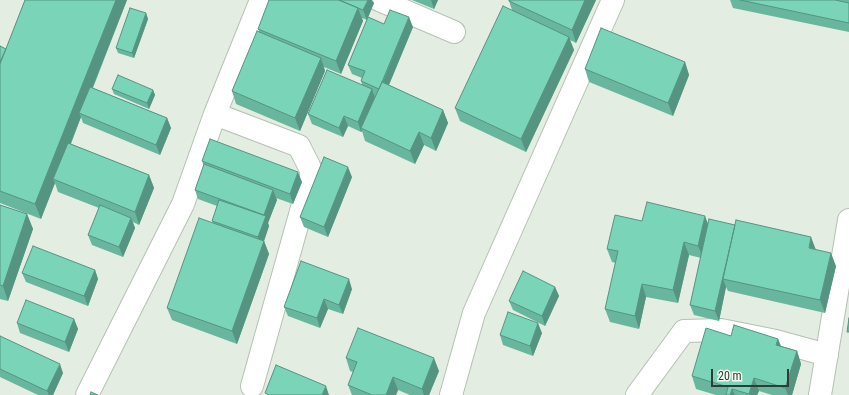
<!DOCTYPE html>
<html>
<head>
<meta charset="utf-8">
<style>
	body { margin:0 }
	#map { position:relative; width:849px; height:395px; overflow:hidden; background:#e4ede2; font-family:"Roboto Condensed",sans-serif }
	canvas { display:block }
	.scale { position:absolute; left:711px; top:369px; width:78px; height:18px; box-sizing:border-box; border:2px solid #363a36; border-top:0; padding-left:5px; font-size:12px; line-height:14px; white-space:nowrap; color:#363a36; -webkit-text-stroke:3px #f1fbef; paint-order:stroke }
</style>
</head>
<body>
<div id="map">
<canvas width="849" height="395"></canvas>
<div class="scale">20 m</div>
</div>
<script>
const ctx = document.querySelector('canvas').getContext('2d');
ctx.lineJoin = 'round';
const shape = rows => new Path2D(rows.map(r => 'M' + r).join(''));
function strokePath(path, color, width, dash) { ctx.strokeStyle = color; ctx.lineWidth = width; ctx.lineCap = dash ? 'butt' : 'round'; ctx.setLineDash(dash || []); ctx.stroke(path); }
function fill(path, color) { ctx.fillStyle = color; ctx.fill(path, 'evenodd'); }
const street = shape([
	[379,0,454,32],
	[215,114,299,146,312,172,252,386],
	[87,395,183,204,215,114,261,0],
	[451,395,474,313,613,0],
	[637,395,684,331,721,330,776,341,827,355],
	[820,395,849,220]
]);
const wall = shape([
	[25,0,127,0,93,88,167,118,171,128,160,155,83,123,81,117,71,144,149,175,154,188,139,225,133,222,135,228,123,257,92,245,88,235,99,208,58,192,55,183,41,219,0,203,0,46,6,49],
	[412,0,438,0,434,9],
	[596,0,576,43,570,40,574,50,526,152,460,121,455,108,512,10,509,1],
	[730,0,849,0,849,32,733,8],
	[374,3,368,17,384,24,413,27,389,85,443,110,448,123,436,151,424,145,415,164,365,141,362,131,361,132,348,126,343,137,312,124,308,114,362,84,361,81,362,78,352,74,348,65,367,20,362,18,363,21,341,74,324,67,325,71,300,131,236,104,232,91,259,31,258,29],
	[146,13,148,19,134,58,118,53,116,48],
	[685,62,689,75,673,116,589,82,585,69],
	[112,89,153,90,155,95,149,109,114,94],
	[202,161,302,182,293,204,276,198,277,200,268,223,269,226,264,241,269,254,237,344,172,320,167,308,213,222,212,221,217,206,198,199,195,190,204,166],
	[352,177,328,237,304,227,300,217],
	[0,205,27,214,33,229,8,301,0,299],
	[642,221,735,225,735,226,816,250,836,266,825,313,728,291,726,287,719,321,694,315,690,305,701,258,689,255,678,303,646,297,639,329,610,322,605,309,616,263,612,262,607,249],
	[95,270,98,279,88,306,26,282,22,273],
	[555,287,559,296,545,326,513,310,509,301],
	[352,289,343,314,328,309,320,328,288,316,284,307],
	[74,319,78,329,69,352,20,333,17,323],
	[542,333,533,356,503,345,500,335],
	[0,336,63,373,53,395,38,395,0,377],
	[731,336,778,339,781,346,797,351,801,364,792,395,772,395,759,391,757,395,716,395,696,389,692,376],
	[346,358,439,371,429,395,410,395,398,390,396,395,352,395,348,385,353,372,350,371]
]);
const shadedWall = shape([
	[116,0,127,0,82,114,79,113,81,117,56,180,53,179,55,183,41,219,35,204],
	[368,0,372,0,374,3,367,20,363,10],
	[431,0,438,0,434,9],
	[585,0,596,0,576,43,572,30],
	[358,8,363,21,341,74,336,61],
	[146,13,148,19,134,58,132,53],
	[409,17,413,27,383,99,380,89],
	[569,37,574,50,526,152,521,139],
	[321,58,325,71,300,131,295,118],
	[685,62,689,75,673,116,668,103],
	[372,89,375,98,361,128,362,131,361,132,358,122],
	[153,90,155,95,149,109,147,103],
	[443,110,448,123,436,151,431,138],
	[344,116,348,126,343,137,339,128],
	[167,118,171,128,160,155,156,145],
	[419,132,424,145,415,164,410,151],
	[348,167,352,177,328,237,324,227],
	[298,172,302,182,293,204,290,194],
	[149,175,154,188,139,225,135,212],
	[273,190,277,200,268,223,269,226,262,247,258,237,265,218,264,215],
	[27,214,33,229,8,301,3,286],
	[705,216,710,229,703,258,698,246],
	[131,218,135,228,123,257,119,247],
	[735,225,738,235,723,279,726,287,719,321,715,311],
	[811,237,816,250,809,248],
	[264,241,269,254,237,344,232,331],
	[684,242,689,255,678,303,673,290],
	[831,253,836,266,825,313,820,300],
	[95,270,98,279,88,306,84,296],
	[349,279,352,289,343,314,339,305],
	[642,284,646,297,639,329,635,316],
	[555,287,559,296,545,326,542,316],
	[324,299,328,309,320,328,317,318],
	[74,319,78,329,69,352,65,342],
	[538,323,542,333,533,356,530,346],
	[778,339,783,352,776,345],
	[797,351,801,364,792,395,788,395,785,388],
	[434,358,439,371,429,395,424,395,422,389],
	[60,364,63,373,53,395,49,395,47,391],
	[393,377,398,390,396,395,386,395],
	[754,378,759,391,757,395,749,395,749,394],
	[326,386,329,395,322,395],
	[732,389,735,395,730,395]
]);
const building = shape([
	[25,0,116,0,35,204,0,191,0,64,25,0],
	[269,0,339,0,358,8,336,61,258,29,269,0],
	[339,0,368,0,363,10,339,0],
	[509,0,585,0,572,30,509,1,509,0],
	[740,0,835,0,849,3,849,23,740,0],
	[503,6,569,37,521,139,455,108,503,6],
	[130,8,146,13,132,53,116,48,130,8],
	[390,10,409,17,382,82,379,89,361,81,365,71,348,65,368,17,384,24,390,10],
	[601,28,685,62,668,103,585,69,601,28],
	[257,31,321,58,295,118,232,91,257,31],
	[0,46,6,49,0,62,0,46],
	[327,70,372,89,358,122,344,116,339,128,308,114,327,70],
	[118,75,153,90,147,103,112,89,118,75],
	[382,82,443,110,431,138,419,132,410,151,361,128,382,82],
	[90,87,167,118,156,145,79,113,90,87],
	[210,139,298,172,290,194,202,161,210,139],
	[68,143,149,175,135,212,53,179,68,143],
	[324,157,348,167,324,227,300,217,324,157],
	[204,164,273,190,264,215,195,190,204,164],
	[219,200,266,216,258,237,212,221,219,200],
	[647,202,705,216,698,246,684,242,673,290,642,284,635,316,605,309,618,251,607,249,615,215,642,221,647,202],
	[0,205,27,214,3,286,0,285,0,205],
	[100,205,131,218,119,247,88,235,100,205],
	[199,218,264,241,232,331,167,308,199,218],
	[709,219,735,225,715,311,690,305,709,219],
	[736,220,811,237,809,248,831,253,820,300,723,279,736,220],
	[33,246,95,270,84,296,22,273,33,246],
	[301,261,349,279,339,305,324,299,317,318,284,307,301,261],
	[523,271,555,287,542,316,509,301,523,271],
	[26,300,74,319,65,342,17,323,26,300],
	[508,312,538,323,530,346,500,335,508,312],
	[849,318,849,332,847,332,849,318],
	[734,325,778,339,776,345,797,351,785,388,754,378,749,394,732,389,730,395,726,395,728,387,692,376,706,328,731,336,734,325],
	[358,328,434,358,422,389,393,377,386,395,372,395,348,385,357,362,346,358,358,328],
	[0,336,60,364,47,391,0,369,0,336],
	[276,365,326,386,322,395,269,395,265,393,276,365],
	[91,392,98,395,90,395,91,392]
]);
strokePath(street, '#b6c0b5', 24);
strokePath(street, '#fff', 22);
fill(wall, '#69b69e');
fill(shadedWall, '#559481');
fill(building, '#7ad4b8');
strokePath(building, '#559481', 1);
</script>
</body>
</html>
